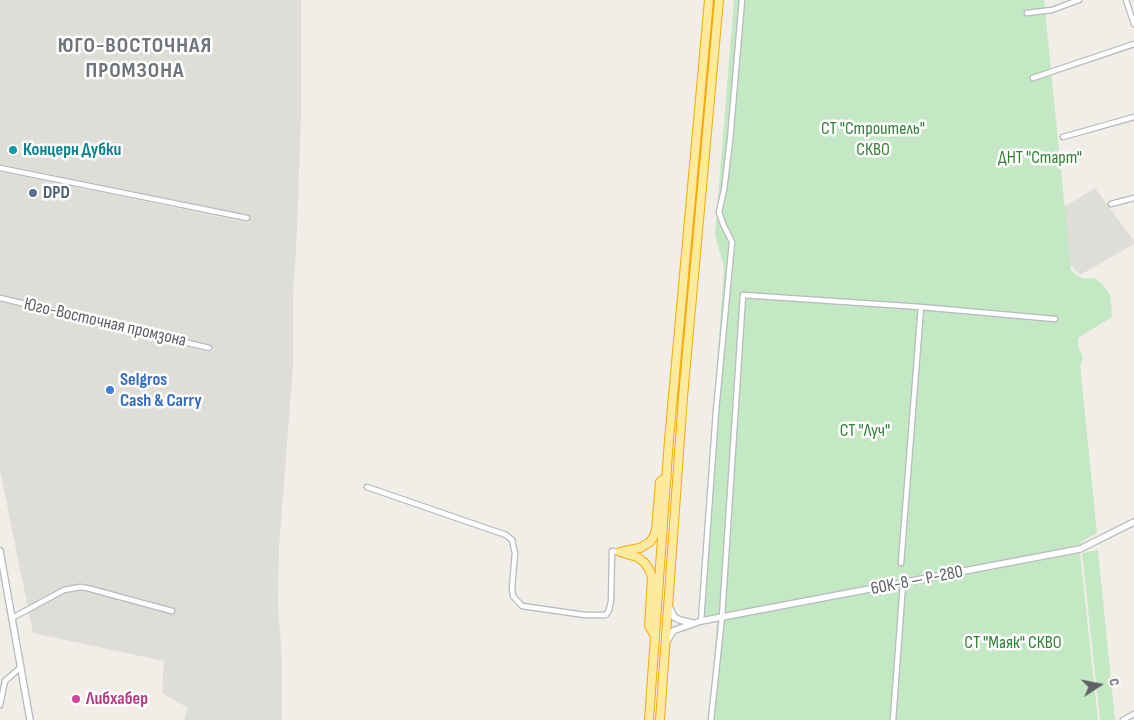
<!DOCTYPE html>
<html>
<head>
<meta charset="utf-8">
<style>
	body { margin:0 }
	#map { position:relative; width:1134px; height:720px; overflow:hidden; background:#f0eee6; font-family:"Sofia Sans Condensed",sans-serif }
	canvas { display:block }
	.north { position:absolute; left:1074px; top:660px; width:50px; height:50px; -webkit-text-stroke:4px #fff; paint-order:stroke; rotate:79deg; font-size:14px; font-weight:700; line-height:20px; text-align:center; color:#5e6267 }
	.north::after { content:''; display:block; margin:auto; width:18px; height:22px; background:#5e6267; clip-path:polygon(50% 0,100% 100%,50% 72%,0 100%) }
</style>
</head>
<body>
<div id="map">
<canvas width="1134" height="720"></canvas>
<div class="north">С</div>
</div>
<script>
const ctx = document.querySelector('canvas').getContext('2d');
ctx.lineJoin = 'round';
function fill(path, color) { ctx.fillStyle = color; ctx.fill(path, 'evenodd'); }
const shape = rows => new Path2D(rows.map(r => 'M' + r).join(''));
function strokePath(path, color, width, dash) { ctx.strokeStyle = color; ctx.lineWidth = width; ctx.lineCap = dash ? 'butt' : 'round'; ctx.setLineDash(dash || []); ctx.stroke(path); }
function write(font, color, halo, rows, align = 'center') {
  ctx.font = font + ' "Sofia Sans Condensed",sans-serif'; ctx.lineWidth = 5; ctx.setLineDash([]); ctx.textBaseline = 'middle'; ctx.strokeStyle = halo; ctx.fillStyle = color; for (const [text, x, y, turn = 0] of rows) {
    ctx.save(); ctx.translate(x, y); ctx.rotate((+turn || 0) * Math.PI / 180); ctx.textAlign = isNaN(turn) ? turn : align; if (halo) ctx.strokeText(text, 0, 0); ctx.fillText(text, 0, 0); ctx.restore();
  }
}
const industrial = shape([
	[0,0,301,0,301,115,297,232,293,295,293,366,279,548,278,604,282,660,282,720,184,720,188,708,162,693,164,661,33,633,0,470,0,301,212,353,213,347,0,296,0,172,250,223,249,215,0,164],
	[1095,188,1134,241,1134,244,1080,275,1065,259,1055,212]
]);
const green = shape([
	[734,0,1044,0,1071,270,1077,276,1085,279,1094,278,1102,284,1110,294,1111,303,1112,317,1078,338,1079,350,1081,352,1083,360,1080,365,1097,533,1081,542,1081,545,699,619,724,268,715,235],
	[1098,550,1098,551,1115,720,1100,720,1082,553],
	[1080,553,1098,720,710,720,717,621]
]);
const minor = shape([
	[1126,0,1134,24],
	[1027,13,1052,10,1079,0],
	[1033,78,1134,44],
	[1063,137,1134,117],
	[0,168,247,218],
	[1111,204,1134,198],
	[0,298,209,348],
	[367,487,506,535,512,540,515,553,512,588,513,596,522,606,585,615,606,615,609,610,611,601,612,551,620,552],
	[901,563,921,307],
	[12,618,64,590,80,587,87,588,172,611],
	[701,621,716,411,732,242,723,224,719,212,724,190,730,140,742,0],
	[0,705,5,681,21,667],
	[711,720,722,617,743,295,921,307,1055,319],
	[893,720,903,584],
	[1123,720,1134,714]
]);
const tertiary = shape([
	[0,551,30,720],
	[669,606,674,617,680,620,692,623],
	[667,641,673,631,678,629,701,621,1080,549,1134,522]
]);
const trunk = shape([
	[624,551,640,548,650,542,654,536,656,529,660,482,667,476],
	[620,552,637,557,644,562,649,569,652,577,649,626,655,636],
	[649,720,669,440,709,0],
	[660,720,683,397,719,0]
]);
const markers = [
	[13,150,5,"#0f9aa8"],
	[33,193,5,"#5c6f8a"],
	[110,390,5,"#3f7fe0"],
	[76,699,5,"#d1479c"]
];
const parkNames = [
	["СТ \"Строитель\"",873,129],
	["СКВО",873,150],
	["ДНТ \"Старт\"",1040,158],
	["СТ \"Луч\"",865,431],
	["СТ \"Маяк\" СКВО",1013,643]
];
const cultureNames = [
	["Концерн Дубки",23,150]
];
const serviceNames = [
	["DPD",43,193]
];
const streetNames = [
	["Юго-Восточная промзона",105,323,13],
	["60К-8 — Р-280",917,581,-11]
];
const shopNames = [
	["Selgros",120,380],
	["Cash & Carry",120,401]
];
const hotelNames = [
	["Либхабер",86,699]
];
const districtNames = [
	["ЮГО-ВОСТОЧНАЯ",135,46],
	["ПРОМЗОНА",135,71]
];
fill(industrial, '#dfddd8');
fill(green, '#c3e8c3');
strokePath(minor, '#b6b9bd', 7);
strokePath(tertiary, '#b6b9bd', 8);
strokePath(trunk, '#f6aa00', 10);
strokePath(minor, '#fff', 4.5);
strokePath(tertiary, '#fff', 5.5);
strokePath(trunk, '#feea9e', 8);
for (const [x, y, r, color] of markers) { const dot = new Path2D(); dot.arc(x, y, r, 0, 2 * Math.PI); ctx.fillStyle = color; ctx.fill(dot); strokePath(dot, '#fff', 2); }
write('18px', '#328137', '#fff', parkNames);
write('bold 18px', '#0d838f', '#fff', cultureNames, 'left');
write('bold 18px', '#4e5e75', '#fff', serviceNames, 'left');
write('18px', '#5e6267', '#fff', streetNames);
write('bold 18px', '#366cbe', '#fff', shopNames, 'left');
write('bold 18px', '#b23c85', '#fff', hotelNames, 'left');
ctx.letterSpacing = '1px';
write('bold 22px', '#6f7479', '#fff', districtNames);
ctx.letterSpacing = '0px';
</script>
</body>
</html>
